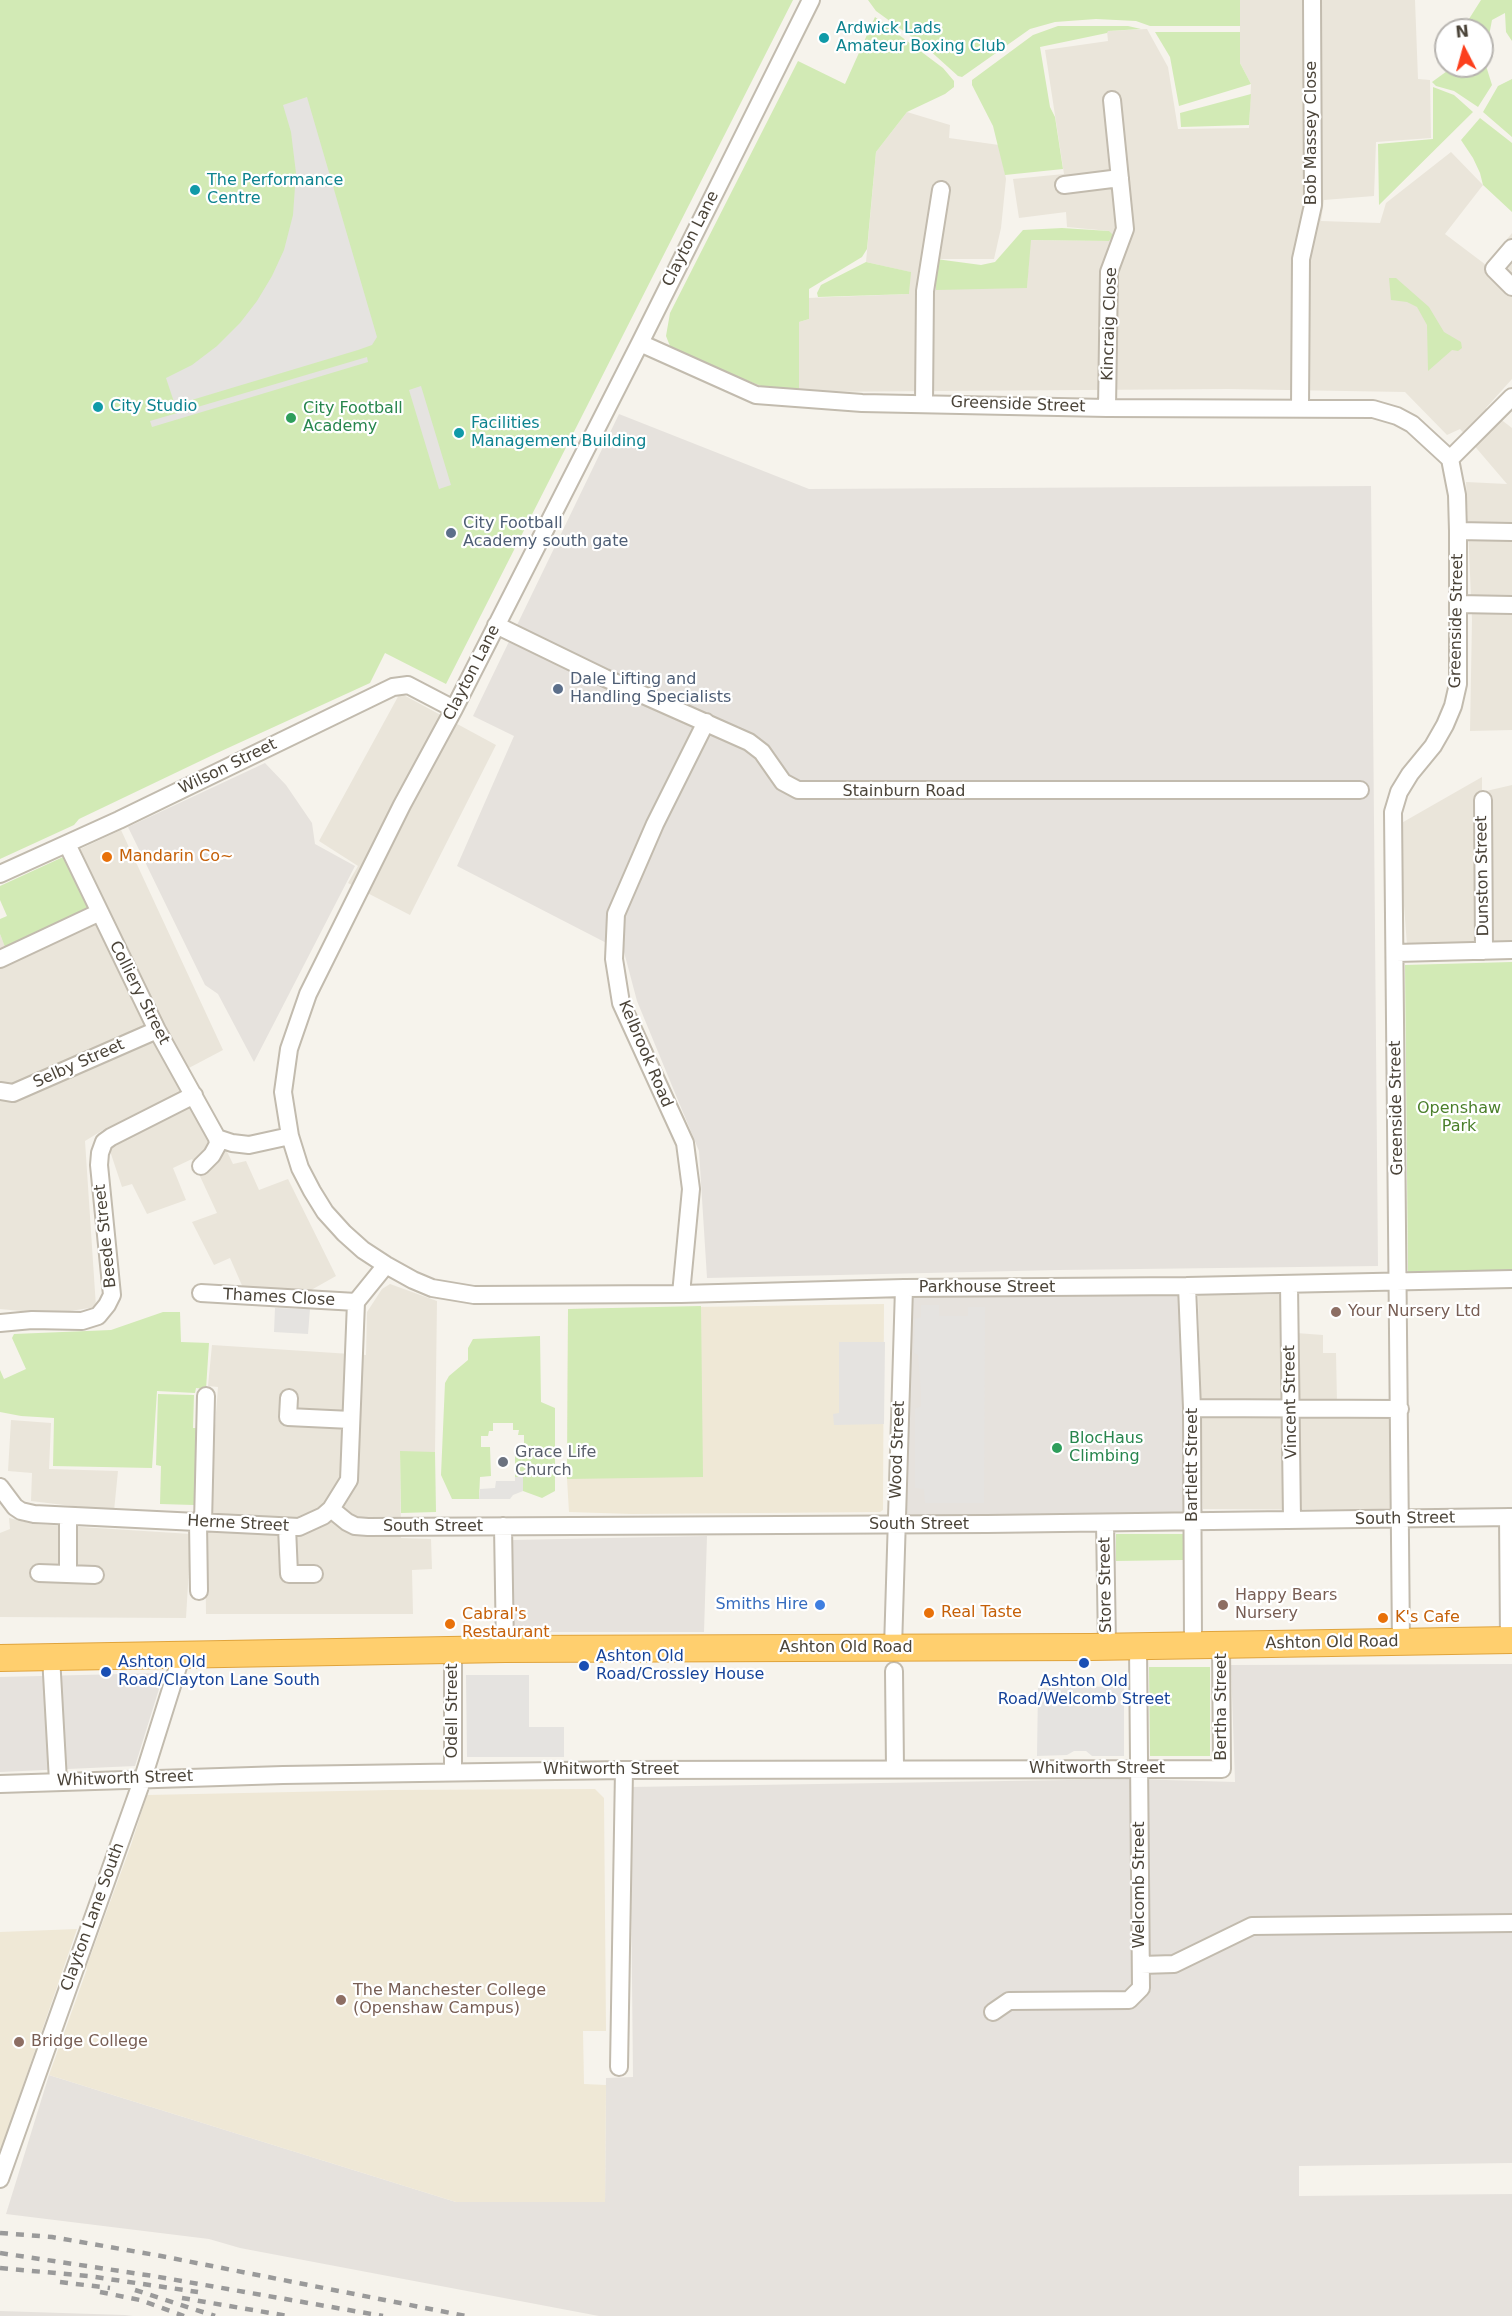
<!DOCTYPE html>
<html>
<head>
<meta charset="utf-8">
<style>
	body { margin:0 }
	#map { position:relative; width:1512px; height:2316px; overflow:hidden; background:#f6f3ec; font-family:"DejaVu Sans",sans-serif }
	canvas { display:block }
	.north { position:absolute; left:1434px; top:18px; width:60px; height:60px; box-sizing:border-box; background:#fff; border:2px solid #b7b4b0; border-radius:50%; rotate:354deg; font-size:16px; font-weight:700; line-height:24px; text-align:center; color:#4b4439 }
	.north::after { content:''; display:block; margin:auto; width:21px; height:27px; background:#fc3f1d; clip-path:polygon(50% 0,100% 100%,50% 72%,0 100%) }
</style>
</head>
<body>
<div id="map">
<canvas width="1512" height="2316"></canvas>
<div class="north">N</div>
</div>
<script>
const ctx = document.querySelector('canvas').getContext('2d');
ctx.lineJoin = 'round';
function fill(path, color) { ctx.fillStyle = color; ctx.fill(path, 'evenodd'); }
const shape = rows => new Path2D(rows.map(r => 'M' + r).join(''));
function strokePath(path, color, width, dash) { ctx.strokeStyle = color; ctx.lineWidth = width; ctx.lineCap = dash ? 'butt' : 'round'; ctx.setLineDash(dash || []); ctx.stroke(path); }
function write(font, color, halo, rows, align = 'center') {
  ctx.font = font + ' "DejaVu Sans",sans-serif'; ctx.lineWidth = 4.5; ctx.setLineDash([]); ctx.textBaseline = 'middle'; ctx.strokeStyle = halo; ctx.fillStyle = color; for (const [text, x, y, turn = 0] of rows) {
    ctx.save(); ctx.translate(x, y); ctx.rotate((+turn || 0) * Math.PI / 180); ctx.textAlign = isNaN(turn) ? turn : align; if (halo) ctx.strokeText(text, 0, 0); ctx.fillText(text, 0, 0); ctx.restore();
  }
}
const residential = shape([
	[1240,0,1415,0,1418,79,1430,80,1431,138,1376,142,1374,196,1324,200,1321,221,1380,223,1386,203,1451,152,1483,185,1445,234,1486,265,1512,233,1512,379,1486,408,1512,428,1512,730,1470,731,1472,620,1466,482,1507,484,1460,429,1447,435,1405,392,1228,389,799,392,799,322,809,319,808,298,909,294,910,272,866,262,876,152,907,112,950,125,949,138,999,145,1006,179,1001,228,994,259,936,259,1027,288,1030,240,1109,241,1109,231,1067,227,1066,212,1019,218,1013,179,1064,174,1045,50,1108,41,1107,31,1147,29,1168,67,1178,129,1249,128,1251,84,1240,63],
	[400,693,496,745,410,915,348,883,358,866,319,841],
	[1482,777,1482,792,1512,785,1512,956,1408,959,1398,825],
	[121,830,223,1050,187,1069,233,1164,246,1161,259,1190,288,1179,336,1276,304,1294,244,1290,230,1258,214,1265,192,1222,217,1213,192,1159,173,1168,186,1200,147,1214,132,1184,122,1187,103,1130,85,1141,96,1307,70,1311,21,1311,0,1309,0,934,5,946,87,908,63,857],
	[390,1284,437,1301,435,1452,400,1452,401,1538,431,1539,432,1569,412,1570,413,1614,206,1614,205,1533,209,1504,218,1387,208,1386,212,1345,366,1355,367,1312,382,1289],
	[1198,1294,1296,1295,1296,1333,1323,1335,1323,1353,1336,1353,1337,1403,1391,1404,1392,1510,1203,1509],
	[11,1420,51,1423,49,1469,118,1471,114,1511,31,1501,32,1473,8,1471],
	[9,1518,34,1524,191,1534,186,1618,0,1617,0,1533,10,1529]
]);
const industrial = shape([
	[619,414,809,489,1371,486,1378,1266,1059,1270,707,1278,699,1151,637,1001,624,952,457,866,514,736,473,716],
	[265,763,286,785,312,823,315,844,355,866,254,1062,218,994,205,985,128,827],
	[1186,1291,1191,1518,901,1516,906,1294],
	[707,1536,704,1632,513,1632,513,1540],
	[1512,1664,1512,2163,1299,2166,1299,2196,1512,2194,1512,2316,599,2316,240,2248,209,2239,6,2214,49,2075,456,2202,605,2202,606,2078,633,2077,630,1787,1131,1779,1235,1782,1231,1665],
	[164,1673,135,1766,0,1772,0,1677],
	[0,2311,125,2315,133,2316,0,2316]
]);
const education = shape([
	[884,1304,883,1510,880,1512,632,1514,569,1512,567,1479,568,1309],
	[595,1789,604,1798,606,2031,583,2031,584,2084,606,2085,605,2202,456,2202,49,2075,87,1969,86,1968,131,1845,147,1795,390,1790],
	[77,1929,0,2152,0,1932]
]);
const green = shape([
	[0,0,793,0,446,684,385,653,370,683,217,753,79,819,74,825,0,859],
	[868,0,1240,0,1240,26,1150,26,1136,21,1096,19,1055,22,1030,29,962,77,958,76,927,48,876,11],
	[1481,0,1512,0,1512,41,1506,32,1505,13,1492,20,1487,46,1482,47,1482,30,1462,30],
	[875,17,943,68,954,81,954,87,945,94,907,112,876,152,867,249,862,257,809,289,809,319,799,322,799,392,769,389,720,370,670,346,666,336,670,313,798,61,845,84],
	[1058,26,1128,26,1141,29,1108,31,1107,33,1040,47,1050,107,1055,117,1063,169,1005,175,993,126,972,85,972,80,1033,35],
	[1155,32,1240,32,1240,63,1251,84,1179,106,1170,57],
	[1482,53,1492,85,1478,107,1454,91,1436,86,1432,82,1454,66,1482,66],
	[1512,79,1512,137,1483,112,1498,86],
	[1433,87,1454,95,1473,112,1379,205,1378,144,1433,139],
	[1251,94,1249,125,1181,127,1180,113],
	[1480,118,1512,143,1512,212,1483,185,1480,173,1473,158,1461,140],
	[1062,228,1109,231,1113,235,1109,241,1031,240,1027,288,936,290,936,259,981,265,995,262,1023,230],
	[866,262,911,272,909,294,818,297,817,293,821,285],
	[1389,278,1396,278,1429,307,1444,332,1461,342,1462,348,1458,351,1452,350,1428,371,1427,325,1417,307,1407,302,1391,300],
	[63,857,88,908,5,947,0,934,0,919,7,916,0,900,0,886],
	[1512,962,1512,1271,1408,1274,1405,965],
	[701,1306,703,1477,567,1479,568,1309],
	[163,1312,180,1312,181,1342,209,1343,206,1389,196,1388,195,1393,157,1391,152,1468,53,1466,54,1418,21,1416,0,1412,0,1370,4,1379,26,1369,12,1338,14,1334,111,1330],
	[540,1336,541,1402,555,1408,555,1491,542,1498,523,1491,523,1477,515,1477,515,1447,524,1446,524,1435,518,1435,519,1430,513,1430,513,1423,493,1423,493,1431,489,1431,488,1436,481,1436,481,1447,490,1447,491,1476,480,1477,479,1499,452,1499,441,1475,445,1383,449,1376,468,1360,468,1348,473,1339],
	[158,1394,194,1395,193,1428,197,1428,194,1505,160,1504,161,1466,156,1465],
	[400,1451,435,1452,436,1512,401,1513],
	[1116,1534,1183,1534,1183,1560,1116,1561],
	[1149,1667,1210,1667,1210,1756,1150,1756]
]);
const parking = shape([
	[307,97,377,337,372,345,358,350,175,405,166,378,192,365,217,346,240,323,257,301,272,276,284,250,293,215,296,173,291,132,283,105],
	[367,357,368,362,152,427,150,421],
	[421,386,451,485,439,489,409,390],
	[921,1305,939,1305,939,1316,968,1316,968,1307,985,1307,984,1503,925,1503,924,1489,915,1488,915,1409,921,1406,921,1392,918,1355,914,1353,915,1319,921,1317],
	[275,1308,310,1309,308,1334,274,1332],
	[839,1342,885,1342,884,1424,834,1425,833,1414,839,1413],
	[515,1477,523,1477,523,1491,513,1495,510,1499,479,1499,480,1489,495,1488,496,1481,515,1481],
	[466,1675,529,1675,529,1727,564,1727,564,1757,467,1757],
	[1124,1686,1124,1756,1092,1756,1086,1751,1074,1751,1067,1755,1037,1756,1038,1688]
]);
const minor = shape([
	[811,0,640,343,454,709,402,805,308,994,289,1049,283,1092,290,1136,300,1168,312,1191,325,1212,344,1233,363,1250,386,1265,413,1280,432,1288,474,1295,681,1294,904,1288,1187,1286,1512,1279],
	[1064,185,1120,178],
	[1512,248,1494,269,1512,287],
	[640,343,756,395,862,403,1107,408,1373,409,1397,416,1412,424,1450,459,1457,495,1458,531,1458,684,1453,706,1445,725,1433,746,1410,774,1399,792,1393,812,1401,1642],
	[924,403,925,291,941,190],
	[1107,408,1109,272,1125,229,1112,100],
	[1300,408,1301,259,1313,205,1312,0],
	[1450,459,1512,397],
	[1458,531,1512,532],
	[1458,604,1512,605],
	[496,625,605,678,749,742,762,752,783,782,798,790,1360,790],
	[1483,800,1484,951],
	[67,844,157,1030,217,1138,232,1143,249,1145,290,1136],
	[0,874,119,820,393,687,408,685,454,709],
	[1396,953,1512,950],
	[0,959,98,913],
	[0,1091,13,1093,157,1030],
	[201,1166,212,1155,218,1144,217,1138],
	[1289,1284,1292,1520],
	[1187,1286,1192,1408,1193,1645],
	[201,1293,356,1302],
	[681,1294,691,1189,685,1143,621,1003,614,959,616,914,655,824,706,722],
	[0,1323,32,1320,82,1321,98,1316,107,1305,112,1295,99,1165,100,1153,104,1142,111,1137,194,1095],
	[289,1398,288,1417,351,1420],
	[1192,1408,1400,1409],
	[0,1487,15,1507,21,1511,34,1514,299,1527,323,1516,331,1509,349,1480,356,1302,386,1265],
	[331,1509,347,1522,355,1526,368,1527,987,1524,1512,1517],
	[68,1517,68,1574],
	[1508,1517,1509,1640],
	[198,1522,199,1591],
	[203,1523,206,1396],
	[1105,1523,1107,1646],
	[503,1526,505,1649],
	[287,1527,289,1574,314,1574],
	[39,1573,95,1575],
	[893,1648,904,1288],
	[453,1650,453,1772],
	[51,1656,58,1781],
	[894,1671,895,1769],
	[0,1784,283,1775,624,1770,1222,1769,1221,1644],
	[1141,1965,1174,1964,1252,1926,1512,1923],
	[993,2012,1009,2001,1129,2000,1141,1988,1138,1646],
	[619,2067,624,1770],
	[0,2179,143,1778,182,1654]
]);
const highway = shape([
	[0,1658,505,1649,1091,1647,1512,1640]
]);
const rail = shape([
	[0,2233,52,2237,161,2256,466,2316],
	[0,2253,153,2276,383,2316],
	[0,2268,88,2276,198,2292],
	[60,2282,110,2288],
	[135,2290,215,2316],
	[100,2292,140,2300,184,2316],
	[182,2298,288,2316]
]);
const markers = [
	[824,38,6,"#0f9aa8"],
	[195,190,6,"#0f9aa8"],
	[98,407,6,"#0f9aa8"],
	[291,418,6,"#2e9e5b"],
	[459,433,6,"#0f9aa8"],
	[451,533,6,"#5c6f8a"],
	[558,689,6,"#5c6f8a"],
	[107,857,6,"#e8710a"],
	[1336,1312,6,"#8d6e63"],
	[1057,1448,6,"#2e9e5b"],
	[503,1462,6,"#6b7280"],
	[820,1605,6,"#3f7fe0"],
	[1223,1605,6,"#8d6e63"],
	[929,1613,6,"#e8710a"],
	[1383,1618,6,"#e8710a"],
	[450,1624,6,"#e8710a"],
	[1084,1663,6,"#1a4fb4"],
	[584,1666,6,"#1a4fb4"],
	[106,1672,6,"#1a4fb4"],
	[341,2000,6,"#8d6e63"],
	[19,2042,6,"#8d6e63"]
];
const cultureNames = [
	["Ardwick Lads",836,29],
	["Amateur Boxing Club",836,47],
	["The Performance",207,181],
	["Centre",207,199],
	["City Studio",110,407],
	["Facilities",471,424],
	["Management Building",471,442]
];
const streetNames = [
	["Bob Massey Close",1312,133,-90],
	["Clayton Lane",691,239,-63],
	["Kincraig Close",1110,324,-88],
	["Greenside Street",1018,405,2],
	["Greenside Street",1457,621,-89],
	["Clayton Lane",472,673,-63],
	["Wilson Street",228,767,-26],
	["Stainburn Road",904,792],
	["Dunston Street",1483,876,-91],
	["Colliery Street",139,993,63],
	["Kelbrook Road",645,1054,67],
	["Selby Street",79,1064,-24],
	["Greenside Street",1397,1108,-91],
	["Beede Street",106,1236,-96],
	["Parkhouse Street",987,1288],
	["Thames Close",279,1298,3],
	["Vincent Street",1291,1402,-91],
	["Wood Street",898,1450,-88],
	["Bartlett Street",1193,1465,-90],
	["South Street",1405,1519,-1],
	["Herne Street",238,1524,3],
	["South Street",919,1525],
	["South Street",433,1527],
	["Store Street",1106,1585,-91],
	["Ashton Old Road",1332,1643,-1],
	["Ashton Old Road",846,1648],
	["Bertha Street",1222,1707,-90],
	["Odell Street",453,1711,-90],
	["Whitworth Street",1097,1769],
	["Whitworth Street",611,1770],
	["Whitworth Street",125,1779,-2],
	["Welcomb Street",1140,1885,-90],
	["Clayton Lane South",93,1917,-70]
];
const leisureNames = [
	["City Football",303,409],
	["Academy",303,427],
	["BlocHaus",1069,1439],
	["Climbing",1069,1457]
];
const serviceNames = [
	["City Football",463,524],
	["Academy south gate",463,542],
	["Dale Lifting and",570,680],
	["Handling Specialists",570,698]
];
const foodNames = [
	["Mandarin Co~",119,857],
	["Real Taste",941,1613],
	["Cabral's",462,1615],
	["Restaurant",462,1633],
	["K's Cafe",1395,1618]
];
const parkNames = [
	["Openshaw",1459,1109],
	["Park",1459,1127]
];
const educationNames = [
	["Your Nursery Ltd",1348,1312],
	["Happy Bears",1235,1596],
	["Nursery",1235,1614],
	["The Manchester College",353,1991],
	["(Openshaw Campus)",353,2009],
	["Bridge College",31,2042]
];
const worshipNames = [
	["Grace Life",515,1453],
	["Church",515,1471]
];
const shopNames = [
	["Smiths Hire",808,1605]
];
const transitNames = [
	["Ashton Old",596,1657],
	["Road/Crossley House",596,1675],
	["Ashton Old",118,1663],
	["Road/Clayton Lane South",118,1681],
	["Ashton Old",1084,1682,"center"],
	["Road/Welcomb Street",1084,1700,"center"]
];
fill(residential, '#eae5da');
fill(industrial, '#e6e2dd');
fill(education, '#efe8d6');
fill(green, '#d2eab5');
fill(parking, '#e5e3e0');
strokePath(minor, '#c2bbae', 20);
strokePath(highway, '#e0a43c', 28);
strokePath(minor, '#fff', 16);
strokePath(highway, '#ffcf6e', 26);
strokePath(rail, '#9a9a9a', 4.5, [8, 8]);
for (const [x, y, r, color] of markers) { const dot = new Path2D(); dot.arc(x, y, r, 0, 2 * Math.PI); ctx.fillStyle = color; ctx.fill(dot); strokePath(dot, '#fff', 2); }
write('16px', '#0d838f', '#fff', cultureNames, 'left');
write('16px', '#4b4439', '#fff', streetNames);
write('16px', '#27864d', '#fff', leisureNames, 'left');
write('16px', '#4e5e75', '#fff', serviceNames, 'left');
write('16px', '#c56008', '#fff', foodNames, 'left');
write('16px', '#4a7f2a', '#fff', parkNames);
write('16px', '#785e54', '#fff', educationNames, 'left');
write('16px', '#5b616d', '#fff', worshipNames, 'left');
write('16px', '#366cbe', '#fff', shopNames, 'right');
write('16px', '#164399', '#fff', transitNames, 'left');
</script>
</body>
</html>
